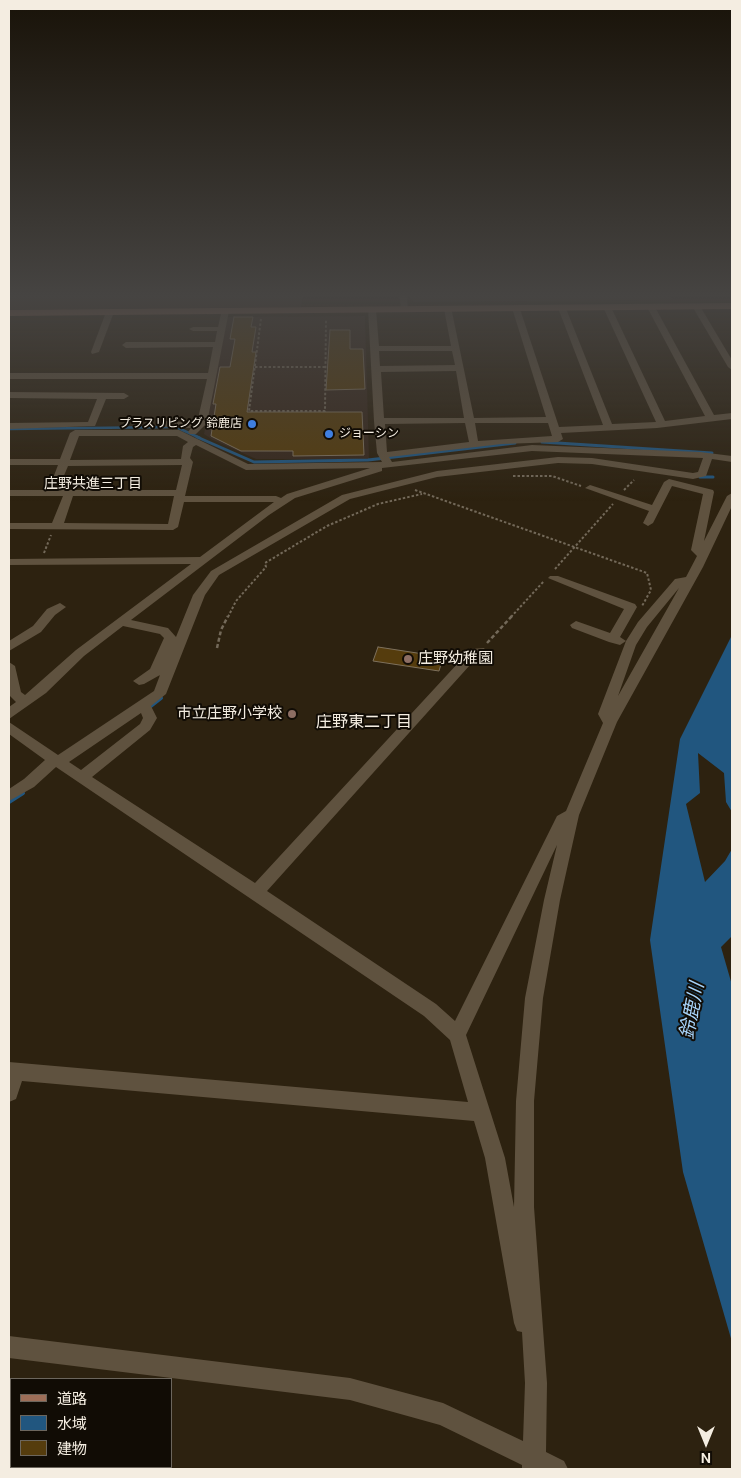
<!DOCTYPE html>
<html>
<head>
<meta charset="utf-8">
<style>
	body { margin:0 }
	#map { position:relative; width:741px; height:1478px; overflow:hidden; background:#2d2210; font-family:"DM Sans","Noto Sans JP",sans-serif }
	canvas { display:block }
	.frame { position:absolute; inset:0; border:10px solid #f4ede1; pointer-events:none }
	.legend { position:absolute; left:10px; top:1378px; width:162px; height:90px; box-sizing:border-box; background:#110c05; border:1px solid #6c665d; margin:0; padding:6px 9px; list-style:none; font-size:15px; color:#f4ede1 }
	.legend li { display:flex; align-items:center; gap:10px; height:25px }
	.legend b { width:25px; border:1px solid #6c665d }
	.north { position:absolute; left:681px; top:1418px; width:50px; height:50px; -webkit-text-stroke:4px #110c05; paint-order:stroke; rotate:180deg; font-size:14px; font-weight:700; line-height:20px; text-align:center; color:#f4ede1 }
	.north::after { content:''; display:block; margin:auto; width:18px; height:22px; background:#f4ede1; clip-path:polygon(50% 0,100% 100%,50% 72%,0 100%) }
</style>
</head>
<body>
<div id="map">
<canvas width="741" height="1478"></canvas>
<div class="frame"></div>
<ul class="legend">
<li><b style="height:6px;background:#9d6e58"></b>道路</li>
<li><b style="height:14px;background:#21567f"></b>水域</li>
<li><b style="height:14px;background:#553c0d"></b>建物</li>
</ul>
<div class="north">N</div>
</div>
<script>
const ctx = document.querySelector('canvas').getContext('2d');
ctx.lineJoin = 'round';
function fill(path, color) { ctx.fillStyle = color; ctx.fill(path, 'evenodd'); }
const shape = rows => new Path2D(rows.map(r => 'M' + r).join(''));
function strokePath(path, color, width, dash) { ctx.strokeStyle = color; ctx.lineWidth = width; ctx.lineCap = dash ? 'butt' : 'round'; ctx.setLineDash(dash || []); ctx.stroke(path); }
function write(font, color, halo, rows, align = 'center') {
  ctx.font = font + ' "DM Sans","Noto Sans JP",sans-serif'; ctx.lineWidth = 4; ctx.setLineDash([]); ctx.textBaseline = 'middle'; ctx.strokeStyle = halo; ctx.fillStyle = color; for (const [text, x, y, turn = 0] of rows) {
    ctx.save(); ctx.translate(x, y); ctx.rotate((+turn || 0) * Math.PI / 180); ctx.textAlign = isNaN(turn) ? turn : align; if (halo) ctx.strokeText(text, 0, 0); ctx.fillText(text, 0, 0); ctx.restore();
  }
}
const commercial = shape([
	[9,294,303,294,301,307,9,310],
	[409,294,669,294,672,300,413,302],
	[365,316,369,459,256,459,213,440,204,434,227,317]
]);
const water = shape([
	[732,635,732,812,726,802,724,773,698,753,700,793,686,804,705,882,725,861,732,849,732,936,721,947,732,985,732,1342,683,1172,650,940,680,739]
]);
const streamFar2 = shape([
	[176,427,200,438],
	[9,429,169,427]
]);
const streamFar1 = shape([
	[197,437,254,462,368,460,515,443],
	[542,442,712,453],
	[700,477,713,477]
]);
const stream = shape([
	[147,709,161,698],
	[9,802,23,793]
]);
const building = shape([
	[234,317,253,317,251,327,256,327,252,352,256,352,247,412,362,412,364,455,293,456,293,451,241,451,211,436,216,404,213,404,220,367,230,367,235,339,230,339,234,317],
	[330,330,350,330,350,349,363,349,365,389,326,390,330,330],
	[378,647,443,657,439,671,373,661,378,647]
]);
const pathFar1 = shape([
	[261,319,249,411,325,411,326,319],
	[255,367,326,367],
	[513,476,552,476,581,486],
	[415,490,647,573,651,590,642,606],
	[624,490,634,480],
	[44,553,51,535],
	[555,569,613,504],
	[228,617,236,601,266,567,265,563,327,526,378,504,422,494],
	[511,617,544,581]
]);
const path = shape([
	[487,643,512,616],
	[217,648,221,630,228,616]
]);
const minor = shape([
	[399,294,407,294,408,311,401,309,399,294],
	[696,304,700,306,732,360,732,370,728,367,692,306,696,304],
	[604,305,611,307,665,421,705,416,647,307,651,305,655,307,714,415,732,413,732,419,657,428,561,433,563,439,558,442,502,444,389,457,392,462,532,445,700,452,732,456,732,462,712,459,706,476,693,479,592,464,558,463,437,477,350,499,219,575,205,595,166,694,151,706,157,718,150,730,92,777,255,883,471,649,484,648,486,651,484,654,479,655,267,891,436,1004,455,1021,555,820,557,816,566,811,603,723,598,714,626,641,620,645,609,642,572,628,570,625,576,621,610,633,624,609,548,578,550,576,558,576,635,604,637,607,620,637,626,641,638,622,675,579,686,577,697,556,691,550,703,494,672,486,653,523,648,526,643,523,649,511,585,488,590,485,652,505,664,482,669,479,713,490,714,492,704,541,727,496,732,493,732,506,703,567,617,722,579,815,560,900,543,998,534,1101,534,1207,547,1383,546,1452,564,1461,568,1469,522,1469,522,1465,440,1425,350,1400,9,1358,9,1336,350,1378,443,1403,523,1441,525,1383,522,1332,517,1331,514,1323,485,1158,474,1121,22,1081,16,1099,9,1102,9,1062,468,1102,450,1040,424,1016,56,767,34,787,9,801,9,789,24,779,45,760,9,734,9,722,58,755,154,691,163,667,160,675,144,684,139,685,133,681,150,669,164,638,160,634,123,626,84,656,46,693,9,719,9,707,16,702,9,695,9,662,15,666,21,692,25,695,76,650,191,564,9,565,9,559,200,557,274,502,184,502,178,527,173,530,9,529,9,523,52,523,63,496,9,496,9,490,53,490,50,486,58,465,9,465,9,459,60,459,70,433,75,430,179,430,248,464,382,462,377,453,374,421,368,309,372,307,376,309,379,346,451,346,444,309,451,307,474,418,546,417,512,308,519,306,559,427,603,425,558,308,565,306,612,424,656,422,603,307,604,305],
	[379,351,452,351,455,365,380,366,379,351],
	[456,371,464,418,384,418,381,372,456,371],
	[465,423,469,442,387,452,385,424,465,423],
	[475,423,548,423,552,436,478,441,475,423],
	[79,436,177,436,188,442,183,446,181,459,70,460,79,436],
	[196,445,246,470,370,468,287,494,281,498,276,496,185,496,193,462,190,458,193,447,196,445],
	[532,451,703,458,698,472,693,473,592,458,558,457,437,471,342,495,211,571,193,595,176,637,168,628,131,620,269,515,295,498,382,471,382,468,532,451],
	[182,465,176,490,66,490,60,485,68,466,182,465],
	[73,496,174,496,168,524,64,523,73,496],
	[679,588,618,696,636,645,647,627,679,588],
	[141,713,143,718,140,724,81,770,69,762,141,713],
	[557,845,544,900,525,998,516,1101,514,1207,505,1158,466,1035,557,845],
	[222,309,229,311,207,423,196,434,190,434,188,432,191,428,165,427,160,424,165,421,197,423,207,379,9,379,9,373,208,373,213,347,126,348,122,345,126,342,215,342,217,331,193,331,189,329,193,327,218,327,222,309],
	[110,310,114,312,99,352,92,354,91,352,106,312,110,310],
	[9,392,124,393,129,396,124,399,106,399,95,426,9,429,9,423,88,422,97,399,9,398,9,392],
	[60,603,66,607,55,615,41,632,9,651,9,641,33,626,47,609,60,603]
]);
const major = shape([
	[732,303,732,309,9,316,9,310,732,303]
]);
const markers = [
	[252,424,5,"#3f7fe0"],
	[329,434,5,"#3f7fe0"],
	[408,659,5,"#8d6e63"],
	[292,714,5,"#8d6e63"]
];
const farPoinames = [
	["プラスリビング 鈴鹿店",242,424],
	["ジョーシン",339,434,"left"]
];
const farNeighbourhoodnames = [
	["庄野共進三丁目",93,484]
];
const poiNames = [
	["庄野幼稚園",418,659],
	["市立庄野小学校",282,714,"right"]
];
const neighbourhoodNames = [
	["庄野東二丁目",364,723]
];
const nearWaternames = [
	["鈴鹿川",693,1011,-79]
];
fill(commercial, '#37281c');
fill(water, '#21567f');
strokePath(streamFar2, '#21567f', 2.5);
strokePath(streamFar1, '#21567f', 3);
strokePath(stream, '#21567f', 4);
fill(building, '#553c0d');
strokePath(building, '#7e715d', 1);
strokePath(pathFar1, '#736959', 2, [2.5, 2]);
strokePath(path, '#736959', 2.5, [4, 2.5]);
fill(minor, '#5f523f');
fill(major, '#9d6e58');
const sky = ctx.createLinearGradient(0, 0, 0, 501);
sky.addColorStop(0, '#191309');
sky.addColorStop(0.59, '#464442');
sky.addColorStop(1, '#46444200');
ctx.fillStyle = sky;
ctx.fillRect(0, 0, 741, 501);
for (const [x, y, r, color] of markers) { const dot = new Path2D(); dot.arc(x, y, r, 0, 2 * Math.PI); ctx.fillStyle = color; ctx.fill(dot); strokePath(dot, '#110c05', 2); }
write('12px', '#f4ede1', '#110c05', farPoinames, 'right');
write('14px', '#f4ede1', '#110c05', farNeighbourhoodnames);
write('15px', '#f4ede1', '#110c05', poiNames, 'left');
write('16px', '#f4ede1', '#110c05', neighbourhoodNames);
write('italic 19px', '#a7d3f9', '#110c05', nearWaternames);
</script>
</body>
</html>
